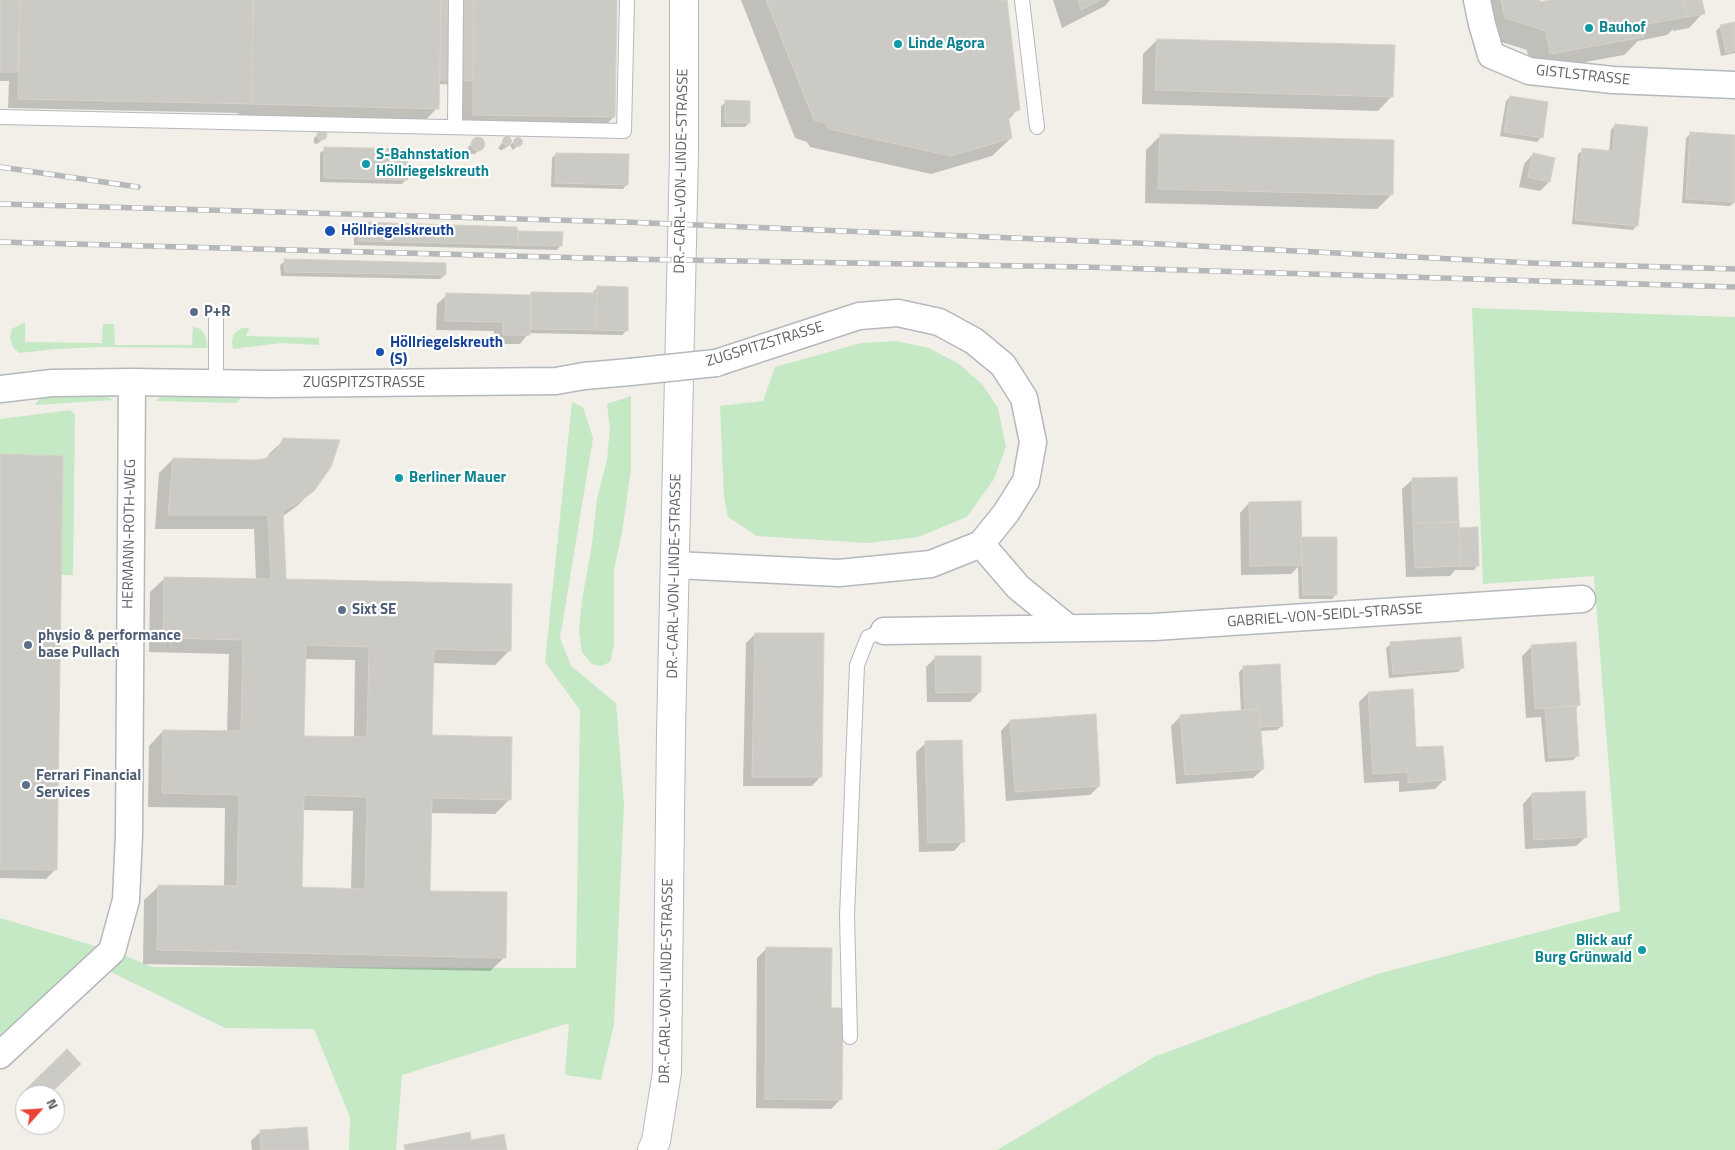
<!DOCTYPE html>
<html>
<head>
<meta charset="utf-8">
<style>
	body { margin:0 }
	#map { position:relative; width:1735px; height:1150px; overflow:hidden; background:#f1efe8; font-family:"Titillium Web",sans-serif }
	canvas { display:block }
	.north { position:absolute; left:15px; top:1085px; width:50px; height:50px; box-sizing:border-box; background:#fff; border:1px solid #bfc1c3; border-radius:50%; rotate:64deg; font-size:14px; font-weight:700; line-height:20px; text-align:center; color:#5f6368 }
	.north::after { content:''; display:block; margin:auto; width:18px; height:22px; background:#ea4335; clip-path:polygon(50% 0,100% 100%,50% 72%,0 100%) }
</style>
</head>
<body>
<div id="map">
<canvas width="1735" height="1150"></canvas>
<div class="north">N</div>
</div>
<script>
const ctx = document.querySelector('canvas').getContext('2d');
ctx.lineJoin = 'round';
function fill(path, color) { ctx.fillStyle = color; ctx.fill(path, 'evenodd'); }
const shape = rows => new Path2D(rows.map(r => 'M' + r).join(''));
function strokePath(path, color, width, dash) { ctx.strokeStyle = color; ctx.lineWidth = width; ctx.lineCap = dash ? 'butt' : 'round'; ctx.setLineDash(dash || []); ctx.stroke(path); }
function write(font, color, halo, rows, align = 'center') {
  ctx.font = font + ' "Titillium Web",sans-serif'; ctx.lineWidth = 4.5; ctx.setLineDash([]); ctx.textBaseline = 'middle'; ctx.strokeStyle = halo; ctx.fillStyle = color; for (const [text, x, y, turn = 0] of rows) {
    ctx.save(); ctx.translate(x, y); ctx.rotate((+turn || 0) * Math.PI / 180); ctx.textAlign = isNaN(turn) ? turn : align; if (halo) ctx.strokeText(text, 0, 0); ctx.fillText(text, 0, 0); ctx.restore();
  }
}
const green = shape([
	[1472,308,1735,317,1735,1150,997,1150,1154,1057,1377,974,1620,911,1594,576,1483,584],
	[25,322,25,342,102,343,103,324,114,324,115,345,192,345,193,326,202,330,205,335,208,348,100,347,57,349,19,353,13,347,10,338,12,329],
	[242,328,249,328,246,336,319,338,319,345,281,343,233,349,232,341,234,334],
	[896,341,929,348,959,364,982,384,998,408,1006,447,994,479,967,517,918,537,868,543,757,536,728,517,724,496,720,406,763,401,775,367,861,343],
	[99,391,113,400,35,405,43,395],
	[166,393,243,394,237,403,155,401],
	[631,396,631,469,622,533,614,569,614,646,610,662,601,666,592,664,582,652,579,631,582,600,592,544,597,499,607,460,610,428,607,404],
	[572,402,583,407,593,438,560,638,571,666,616,703,624,804,614,1024,601,1080,565,1075,569,1023,402,1075,396,1150,349,1150,350,1117,314,1029,225,1028,111,972,126,956,153,967,576,968,580,710,545,662],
	[70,410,75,414,73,575,61,575,63,456,0,454,0,419],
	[0,918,112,951,0,1055]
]);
const shadow = shape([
	[0,0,615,0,614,117,599,131,459,129,460,85,438,84,437,108,423,123,238,118,238,113,8,108,9,81,0,81],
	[741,0,1006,0,1018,109,1008,120,1011,138,992,156,931,174,810,147,807,142,795,138],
	[1053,0,1110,0,1105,6,1062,28],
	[1479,0,1538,0,1539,3,1555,0,1701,0,1703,13,1689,28,1673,31,1673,29,1667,35,1638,41,1624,55,1531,72,1527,50,1486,37],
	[1735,24,1735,53,1721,56,1716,31,1720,27],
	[1157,40,1392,96,1378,111,1142,104,1143,54],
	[1510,97,1541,137,1537,142,1500,136,1506,101],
	[726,102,749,123,745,127,721,127,721,106],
	[1615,125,1637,225,1633,230,1572,224,1578,154,1583,150,1609,152,1611,130],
	[322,131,326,135,325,138,317,144,314,143,314,138],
	[1690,134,1735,136,1735,202,1730,206,1682,203,1686,138],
	[1160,136,1391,195,1377,209,1145,203,1146,150],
	[506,138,510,141,510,145,502,150,500,150,498,148],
	[519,138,522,142,513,150,510,145],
	[477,139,481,139,483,142,483,146,475,154,471,154,468,151,468,147],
	[325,149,406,179,402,184,320,182,320,153],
	[556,154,627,184,623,189,551,187,552,158],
	[1533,154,1549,182,1540,191,1519,187,1524,164],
	[358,223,561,233,561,245,557,250,354,245,354,227],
	[285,261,445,275,440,279,281,276,280,265],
	[598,287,627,330,622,335,529,333,520,344,494,344,494,331,436,330,437,304,447,295,528,296,532,293,593,295,593,292],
	[284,440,313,490,298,505,282,517,284,580,510,650,495,665,432,663,431,736,509,800,495,814,431,813,429,892,505,957,490,971,143,964,144,900,159,886,224,887,225,808,148,807,149,746,163,731,227,732,229,654,149,652,150,592,165,578,256,580,254,529,155,529,159,473,173,459,255,462,267,459,269,454],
	[304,659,355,660,354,738,303,737],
	[302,810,353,811,351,890,301,889],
	[0,456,56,869,46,879,0,878],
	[1412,480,1478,565,1474,570,1455,570,1450,576,1406,577,1402,489],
	[1249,503,1300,540,1336,594,1332,599,1299,599,1298,567,1291,574,1241,575,1240,513],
	[755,634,821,776,812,786,743,786,746,643],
	[1391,644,1462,668,1458,672,1389,678,1386,648],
	[1531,647,1579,705,1575,709,1577,756,1573,760,1545,762,1541,717,1526,718,1522,656],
	[936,657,980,692,970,702,927,702,926,667],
	[1243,668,1282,726,1277,730,1260,731,1263,769,1253,778,1176,784,1171,726,1181,716,1241,712,1239,672],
	[1368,693,1415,749,1444,780,1435,789,1399,792,1399,781,1364,783,1359,702],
	[1010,721,1099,786,1090,795,1006,801,1001,731],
	[926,743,963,841,954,851,919,852,916,752],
	[1532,794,1586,837,1576,846,1525,849,1523,804],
	[767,948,830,1009,841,1099,831,1109,756,1108,757,958],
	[67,1051,48,1095,25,1095,25,1098,21,1095],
	[261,1131,308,1150,252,1150,251,1141]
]);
const building = shape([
	[0,0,20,0,18,72,0,72,0,0],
	[20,0,253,0,252,104,18,99,20,0],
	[253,0,441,0,439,109,252,104,253,0],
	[441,0,474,0,473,81,440,80,441,0],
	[474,0,617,0,615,117,473,115,474,0],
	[766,0,1007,0,1020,110,1008,114,1012,138,951,156,829,129,826,123,814,120,766,0],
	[1078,0,1100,0,1081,10,1078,0],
	[1501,0,1540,0,1540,2,1549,0,1684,0,1687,17,1641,25,1644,37,1550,54,1546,31,1505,18,1501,0],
	[1684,0,1702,0,1705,14,1687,17,1684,0],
	[1735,22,1735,50,1726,53,1720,25,1735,22],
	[1157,39,1395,45,1393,97,1155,90,1157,39],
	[1510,96,1548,102,1543,138,1504,132,1510,96],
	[725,100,750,101,750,123,725,123,725,100],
	[1615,124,1648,127,1638,226,1575,220,1582,148,1613,151,1615,124],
	'317 135a5 5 0 1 1 10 0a5 5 0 1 1-10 0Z',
	[1690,132,1735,135,1735,202,1686,199,1690,132],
	[1160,134,1394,140,1393,195,1158,189,1160,134],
	'502.5 141a4.5 4.5 0 1 1 9 0a4.5 4.5 0 1 1-9 0Z',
	'513.5 142a4.5 4.5 0 1 1 9 0a4.5 4.5 0 1 1-9 0Z',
	'471 144a7 7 0 1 1 14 0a7 7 0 1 1-14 0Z',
	[324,147,408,149,408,180,324,178,324,147],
	[556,153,629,154,628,185,555,183,556,153],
	[1533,153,1555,158,1550,182,1528,177,1533,153],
	[358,222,517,227,518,245,358,241,358,222],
	[518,231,563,232,562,246,518,245,518,231],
	[284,259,446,263,446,275,285,272,284,259],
	[597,286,628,287,628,331,596,330,597,286],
	[531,292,597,293,596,330,531,329,531,292],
	[446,293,531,295,530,335,503,335,503,322,445,321,446,293],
	[283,438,340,440,331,467,314,491,296,504,283,510,286,579,512,584,511,651,434,649,432,735,512,737,511,800,432,798,430,891,507,892,506,958,157,950,158,885,237,886,239,795,162,793,163,730,241,731,243,640,163,638,164,577,271,579,268,515,168,515,173,458,255,460,264,459,273,454,279,447,283,438],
	[306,645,369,647,367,737,304,736,306,645],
	[304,795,367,797,365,889,302,887,304,795],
	[0,454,63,456,57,870,0,869,0,454],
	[1457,477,1459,522,1413,523,1412,478,1457,477],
	[1301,501,1302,565,1250,566,1249,502,1301,501],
	[1459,522,1461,566,1415,568,1413,523,1459,522],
	[1478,527,1479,566,1461,566,1459,528,1478,527],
	[1301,537,1337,537,1337,595,1303,595,1301,537],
	[755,633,824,633,822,777,752,777,755,633],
	[1461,637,1464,668,1393,674,1390,642,1461,637],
	[1576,642,1580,705,1535,709,1531,645,1576,642],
	[935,656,981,656,981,692,936,693,935,656],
	[1280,664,1283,726,1261,727,1259,709,1245,710,1243,666,1280,664],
	[1413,689,1416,747,1443,746,1446,780,1408,783,1408,772,1373,774,1368,692,1413,689],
	[1576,706,1579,756,1549,758,1545,708,1576,706],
	[1259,709,1264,769,1185,775,1180,715,1259,709],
	[1096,714,1100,786,1015,792,1010,720,1096,714],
	[962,740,965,842,928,843,925,741,962,740],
	[1585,791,1587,837,1534,840,1532,793,1585,791],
	[766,947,832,948,831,1008,843,1008,842,1100,765,1099,766,947],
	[67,1049,81,1064,49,1095,30,1095,25,1090,67,1049],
	[307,1127,309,1150,261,1150,260,1130,307,1127],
	[470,1132,471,1140,504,1134,507,1150,405,1150,404,1145,470,1132]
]);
const service = shape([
	[1022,0,1037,127],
	[0,117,624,131,627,0],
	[455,127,456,0],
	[216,314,216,383],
	[850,1037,847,916,857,665,868,637,884,631]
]);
const minor = shape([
	[1477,0,1482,24,1491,55,1529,71,1613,80,1735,85],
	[0,389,52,383,132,382,269,384,556,381,584,376,630,372],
	[981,544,1018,587,1067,627],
	[675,565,839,573,931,564,981,544,1006,513,1026,481,1033,442,1024,398,1003,365,974,341,939,322,898,313,859,316,716,363],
	[884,631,1154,627,1582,599],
	[0,1055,112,951,126,900,129,834,132,382]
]);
const secondary = shape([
	[652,1150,656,1141,667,1072,671,731,684,153,684,0]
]);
const rail = shape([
	[0,167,138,187],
	[0,204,624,222,1160,244,1531,263,1735,269],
	[0,242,624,259,1083,267,1735,287]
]);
const minorBridge = shape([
	[630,372,716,363]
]);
const markers = [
	[1589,28,5,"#0f9aa8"],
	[898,44,5,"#0f9aa8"],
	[366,164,5,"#0f9aa8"],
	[330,231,6,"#1a4fb4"],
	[194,312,5,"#5c6f8a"],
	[380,352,5,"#1a4fb4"],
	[399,478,5,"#0f9aa8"],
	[342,610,5,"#5c6f8a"],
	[28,645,5,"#5c6f8a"],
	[26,785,5,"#5c6f8a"],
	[1642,950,5,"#0f9aa8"]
];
const cultureNames = [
	["Bauhof",1599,28],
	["Linde Agora",908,44],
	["S-Bahnstation",376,155],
	["Höllriegelskreuth",376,172],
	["Berliner Mauer",409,478],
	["Blick auf",1632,941,"right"],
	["Burg Grünwald",1632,958,"right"]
];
const streetNames = [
	["GISTLSTRASSE",1583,76,6],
	["DR.-CARL-VON-LINDE-STRASSE",682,171,-89],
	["ZUGSPITZSTRASSE",765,345,-17],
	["ZUGSPITZSTRASSE",364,383],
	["HERMANN-ROTH-WEG",130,534,-89],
	["DR.-CARL-VON-LINDE-STRASSE",675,576,-89],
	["GABRIEL-VON-SEIDL-STRASSE",1325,616,-4],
	["DR.-CARL-VON-LINDE-STRASSE",667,981,-89]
];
const transitNames = [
	["Höllriegelskreuth",341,231],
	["Höllriegelskreuth",390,343],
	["(S)",390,360]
];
const serviceNames = [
	["P+R",204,312],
	["Sixt SE",352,610],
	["physio & performance",38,636],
	["base Pullach",38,653],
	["Ferrari Financial",36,776],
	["Services",36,793]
];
fill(green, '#c5e8c5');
fill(shadow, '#0003');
fill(building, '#cccac5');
strokePath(building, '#d6d1c6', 1);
strokePath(service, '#b5b8bc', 16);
strokePath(minor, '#b5b8bc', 29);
strokePath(secondary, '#b6babf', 30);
strokePath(service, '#fff', 14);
strokePath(minor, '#fff', 26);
strokePath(secondary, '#fff', 28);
strokePath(rail, '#b6b7b8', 5.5);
strokePath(rail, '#fff', 4, [11]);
strokePath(minorBridge, '#b5b8bc', 29, []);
strokePath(minorBridge, '#fff', 26);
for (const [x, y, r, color] of markers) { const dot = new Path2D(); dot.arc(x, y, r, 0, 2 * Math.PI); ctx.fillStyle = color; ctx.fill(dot); strokePath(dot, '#fff', 2); }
write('bold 15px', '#0d838f', '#fff', cultureNames, 'left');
write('15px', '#5f6368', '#fff', streetNames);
write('bold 15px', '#164399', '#fff', transitNames, 'left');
write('bold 15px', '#4e5e75', '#fff', serviceNames, 'left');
</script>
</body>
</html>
